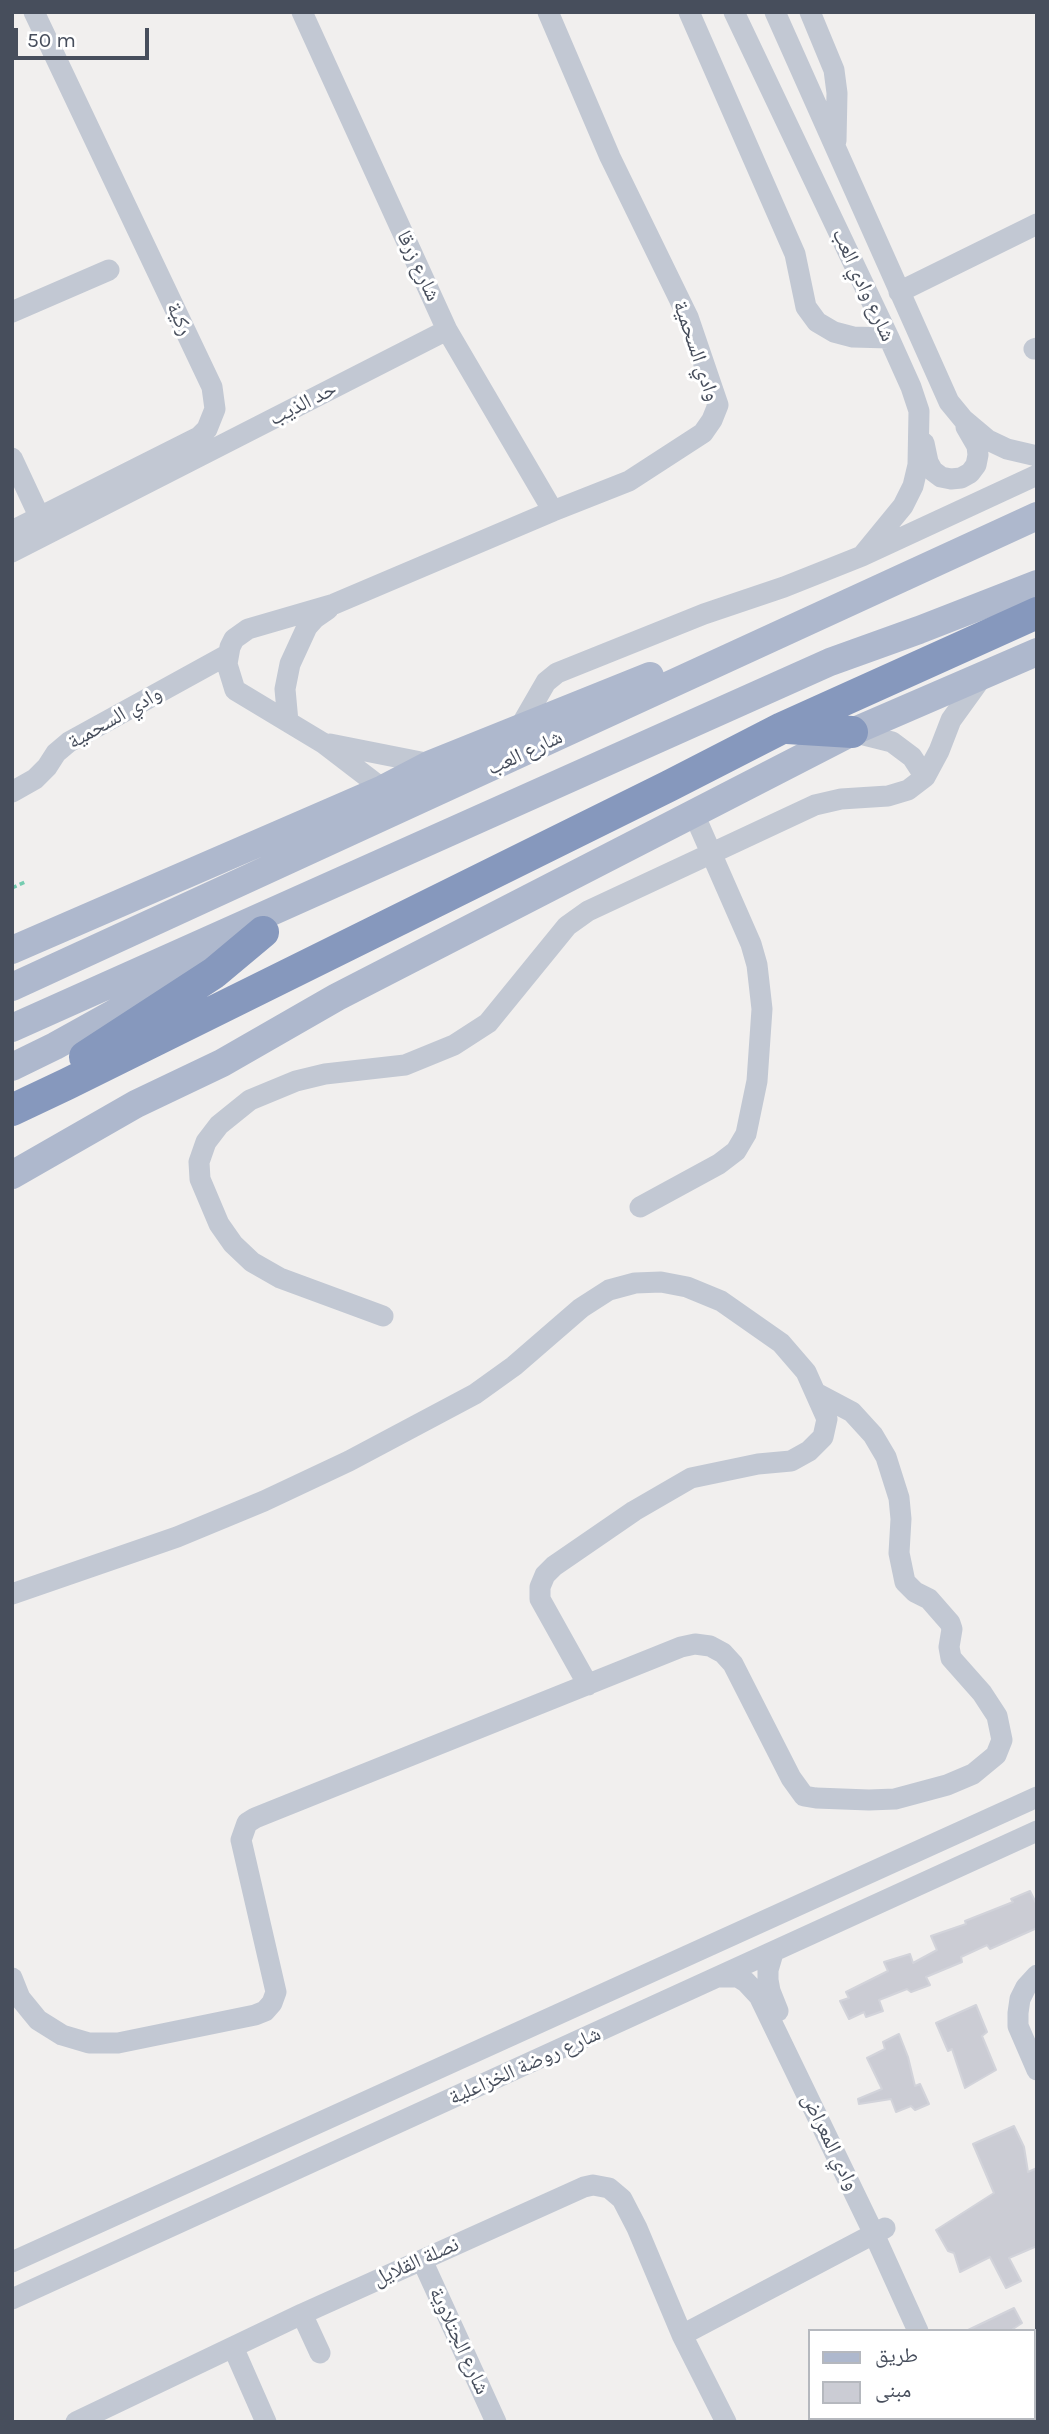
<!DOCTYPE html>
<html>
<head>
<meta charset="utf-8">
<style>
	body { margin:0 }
	#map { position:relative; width:1049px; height:2434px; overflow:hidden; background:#f1efee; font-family:Karla,"Noto Naskh Arabic",sans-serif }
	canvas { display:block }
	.frame { position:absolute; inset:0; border:14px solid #474e5c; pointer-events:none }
	.legend { position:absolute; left:808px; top:2329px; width:228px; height:91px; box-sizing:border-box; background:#fff; border:2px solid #b5b8be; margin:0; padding:9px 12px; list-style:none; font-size:21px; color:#474e5c }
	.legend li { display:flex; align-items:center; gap:14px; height:35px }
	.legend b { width:35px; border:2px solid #b5b8be }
	.scale { position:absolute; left:14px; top:28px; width:135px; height:32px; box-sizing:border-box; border:4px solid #474e5c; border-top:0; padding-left:9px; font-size:21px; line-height:24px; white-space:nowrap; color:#474e5c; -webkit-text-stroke:5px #fff; paint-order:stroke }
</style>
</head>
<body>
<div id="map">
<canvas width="1049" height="2434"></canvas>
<div class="frame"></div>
<ul class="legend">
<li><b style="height:9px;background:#aeb8cd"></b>طريق</li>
<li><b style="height:19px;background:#cbccd4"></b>مبنى</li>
</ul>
<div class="scale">50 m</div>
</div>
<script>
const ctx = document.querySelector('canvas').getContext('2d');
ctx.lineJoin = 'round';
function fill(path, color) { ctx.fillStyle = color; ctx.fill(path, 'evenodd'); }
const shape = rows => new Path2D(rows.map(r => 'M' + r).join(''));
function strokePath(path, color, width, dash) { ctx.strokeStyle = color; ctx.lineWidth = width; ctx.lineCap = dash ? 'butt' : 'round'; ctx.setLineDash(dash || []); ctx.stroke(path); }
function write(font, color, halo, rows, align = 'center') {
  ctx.font = font + ' Karla,"Noto Naskh Arabic",sans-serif'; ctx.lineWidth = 6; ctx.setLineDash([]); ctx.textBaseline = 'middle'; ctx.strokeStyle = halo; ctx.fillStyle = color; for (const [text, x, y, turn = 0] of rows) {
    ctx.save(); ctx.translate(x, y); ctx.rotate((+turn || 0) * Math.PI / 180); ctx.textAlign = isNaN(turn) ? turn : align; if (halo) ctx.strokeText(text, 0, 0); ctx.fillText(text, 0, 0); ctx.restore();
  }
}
const building = shape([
	[1030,1891,1037,1905,1037,1928,990,1949,987,1945,961,1957,962,1962,926,1977,930,1985,911,1992,907,1989,879,2000,883,2011,866,2017,864,2012,849,2019,840,2001,849,1998,846,1992,888,1971,884,1962,910,1954,913,1963,937,1950,931,1936,966,1924,965,1921,1013,1902,1011,1899,1030,1891],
	[976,2005,987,2032,982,2036,996,2070,965,2088,952,2049,948,2051,936,2023,976,2005],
	[899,2034,908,2057,915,2086,920,2084,929,2104,915,2110,911,2106,896,2112,891,2099,859,2104,858,2099,882,2089,867,2058,885,2049,883,2042,899,2034],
	[1014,2126,1024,2147,1028,2172,1037,2168,1037,2246,1009,2258,1021,2281,1006,2288,990,2257,960,2272,954,2253,948,2251,936,2230,994,2193,973,2144,1014,2126],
	[1014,2308,1022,2323,1010,2331,966,2331,1014,2308]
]);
const path = shape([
	[12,888,27,881]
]);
const minor = shape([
	[302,12,447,330,553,511],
	[689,12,795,254,806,307,817,322,834,332,853,337,889,338],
	[734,12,889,338,911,387,919,411,918,465,913,486,903,506,862,556],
	[775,12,949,402,963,419,988,440,1007,449,1037,456],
	[810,12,834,70,837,93,836,141],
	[899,292,1037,224],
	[12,312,109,270],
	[1034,349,1037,348],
	[924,443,928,462,933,471,941,477,951,479,961,478,970,473,976,465,978,455,977,446,966,427],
	[12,458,40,518],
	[12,531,199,437,207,429,215,409,212,387,34,12],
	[12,552,447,330],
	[288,722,285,689,290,664,307,627,315,618,328,609],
	[520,727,546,682,557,673,704,614,784,587,862,556,1037,475],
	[852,732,892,742,912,757,925,777],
	[330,744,431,764],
	[383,789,323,743,235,690,227,664,230,647,234,639,248,629,334,604,553,511,629,481,703,433,712,420,718,405,688,317,610,157,548,12],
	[12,792,35,779,47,767,56,753,69,742,227,655],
	[640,1207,719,1164,736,1151,746,1134,757,1081,762,1009,757,965,751,944,694,814],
	[383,1316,280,1278,252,1262,233,1244,219,1224,200,1179,199,1162,206,1142,219,1125,250,1100,296,1081,325,1074,405,1065,454,1045,488,1023,567,926,588,911,815,805,841,799,888,796,908,790,925,777,939,751,951,720,982,677],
	[12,1594,177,1537,264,1501,349,1461,475,1394,514,1366,581,1308,609,1290,635,1283,661,1282,687,1287,721,1301,781,1343,806,1372,827,1419,823,1437,809,1451,791,1461,758,1464,691,1478,634,1511,554,1566,545,1575,540,1587,540,1599,588,1685],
	[773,1953,768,1970,768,1980,770,1991,778,2011],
	[1037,1975,1026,1987,1020,1999,1018,2013,1018,2026,1037,2070],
	[720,1977,738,1977,746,1982,759,1996,874,2234,918,2331],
	[12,1978,20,1998,38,2020,62,2035,89,2043,118,2043,255,2015,265,2011,272,2003,276,1992,241,1840,247,1823,255,1818,681,1647,695,1644,710,1646,723,1653,733,1664,791,1778,804,1796,816,1798,869,1800,895,1799,947,1785,973,1774,996,1755,1002,1740,997,1716,982,1693,951,1658,949,1647,952,1629,950,1623,929,1599,915,1592,905,1582,899,1553,901,1519,899,1498,886,1457,873,1435,852,1412,818,1394],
	[422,2260,496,2422],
	[12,2262,1037,1797],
	[12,2299,1037,1831],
	[302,2314,320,2353],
	[682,2335,885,2228],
	[233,2347,266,2422],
	[1033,2370,1037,2368],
	[957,2418,959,2422],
	[76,2422,302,2314,584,2187,593,2185,609,2188,622,2199,637,2228,682,2335,726,2422]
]);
const major = shape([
	[12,950,383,789,431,764,650,676],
	[12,987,1037,516],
	[12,1028,830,662,919,630,1037,584],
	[12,1067,55,1046,210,960],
	[12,1175,136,1104,222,1063,337,997,852,732,1037,652]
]);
const highway = shape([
	[787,728,852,732],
	[85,1057,214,973,263,932],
	[12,1110,67,1084,669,786,782,728,1037,613]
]);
const streetNames = [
	["شارع زرقا",418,266,65],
	["شارع وادي العب",863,285,65],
	["ركية",179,319,65],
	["وادي السحمية",696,351,71],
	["حد الذيب",303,404,-27],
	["وادي السحمية",115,718,-30],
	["شارع العب",525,753,-25],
	["شارع روضة الخزاعلية",525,2066,-24],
	["وادي المعراض",830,2142,64],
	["نصلة القلايل",416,2262,-24],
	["شارع الجتلاوية",459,2341,65]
];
fill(building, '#cbccd4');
strokePath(building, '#d2d3da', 2);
strokePath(path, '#75ccb0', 3.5, [5, 3.5]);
strokePath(minor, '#c2c8d3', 21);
strokePath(major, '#aeb8cd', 28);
strokePath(highway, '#8698bd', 32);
write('21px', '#474e5c', '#fff', streetNames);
</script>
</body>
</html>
